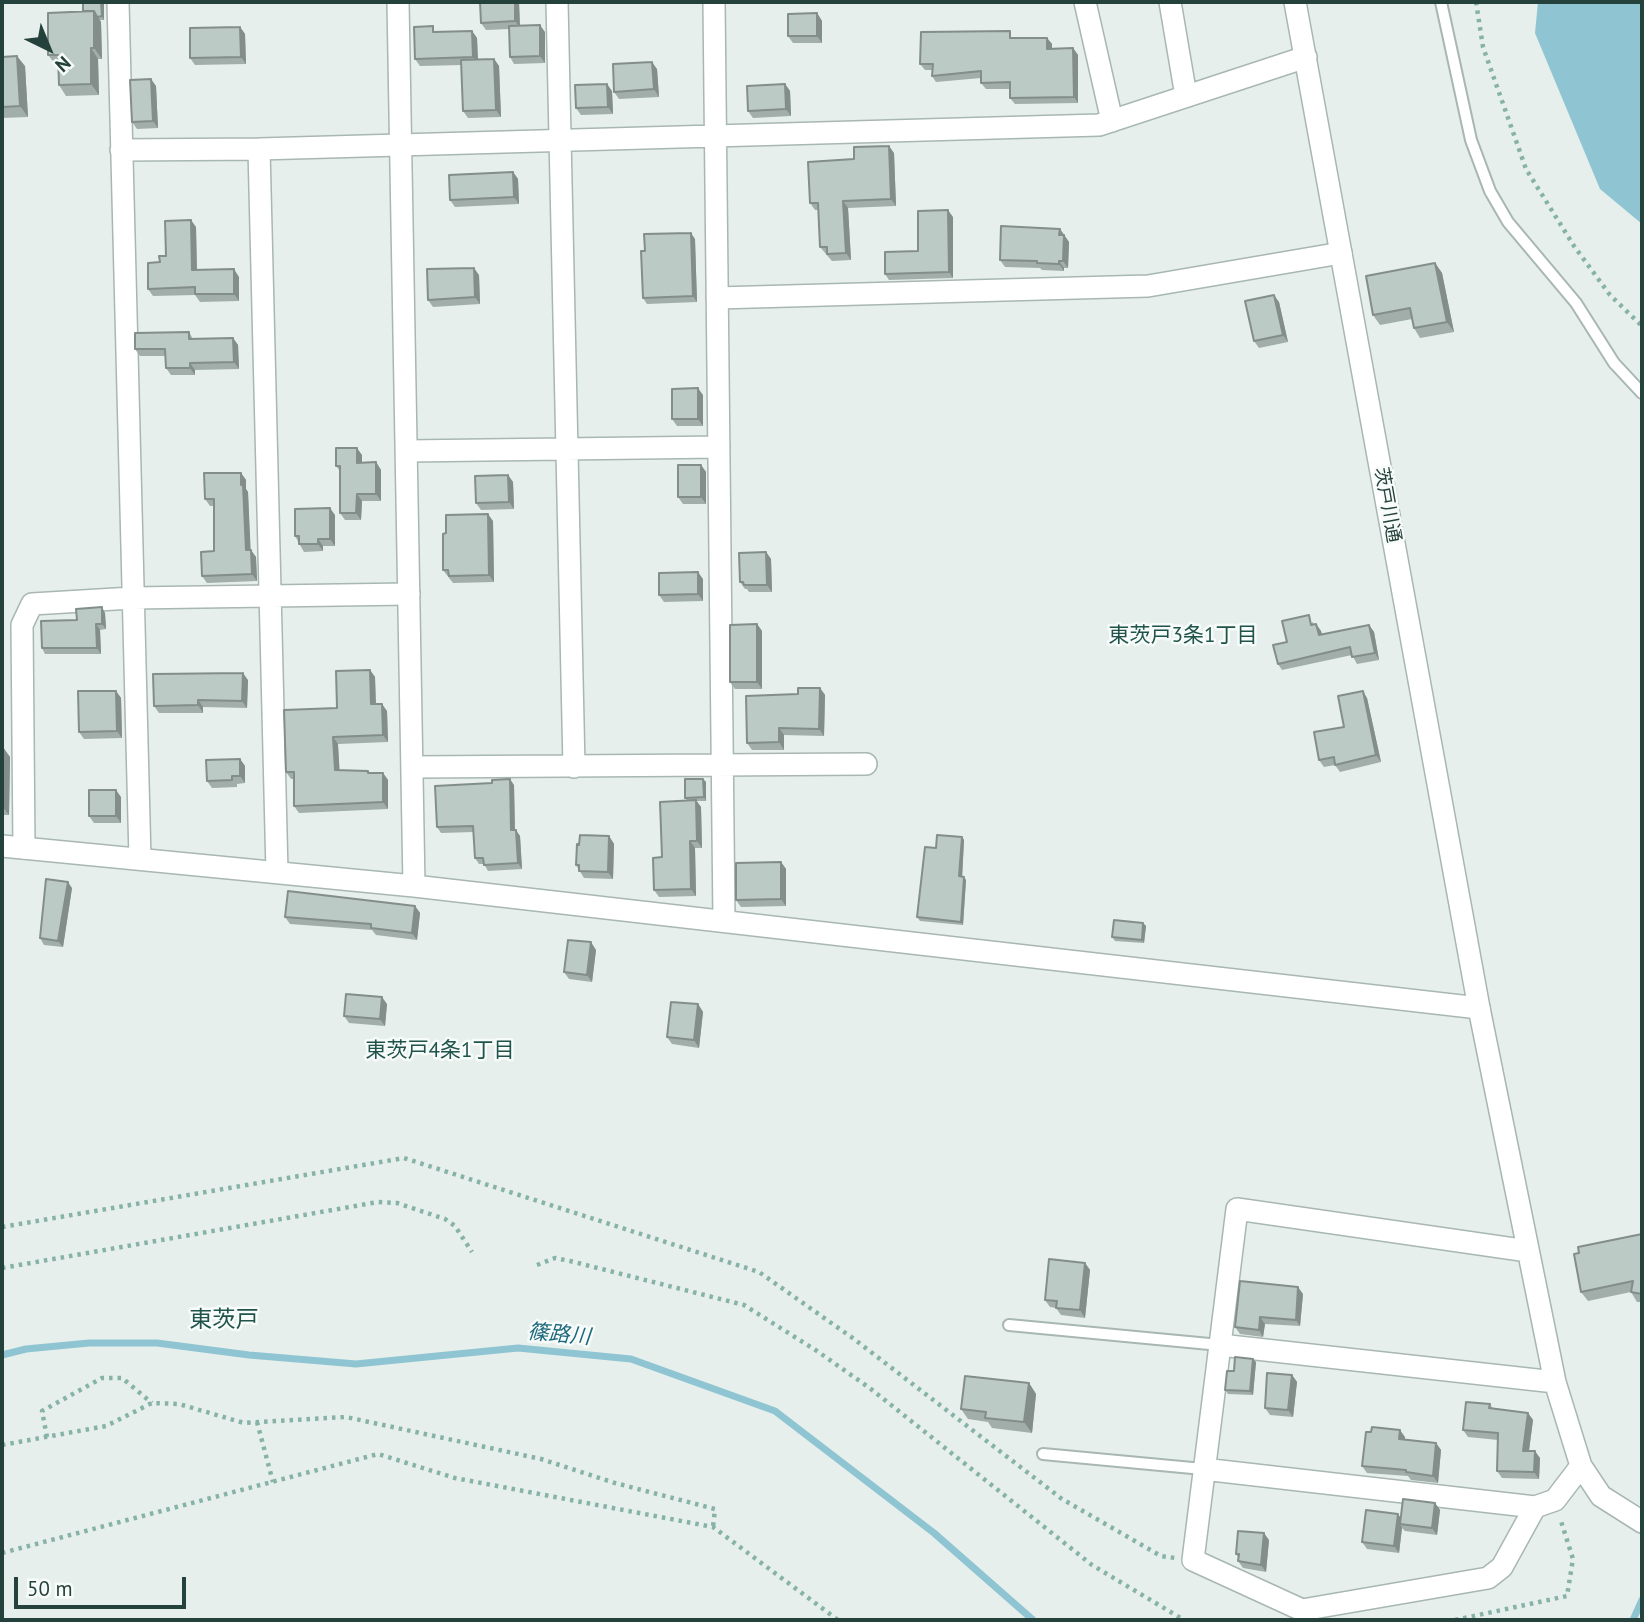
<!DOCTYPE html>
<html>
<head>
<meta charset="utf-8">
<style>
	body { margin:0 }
	#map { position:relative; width:1644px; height:1622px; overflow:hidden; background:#e6efeb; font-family:"PT Sans",sans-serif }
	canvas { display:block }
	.frame { position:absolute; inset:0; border:4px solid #25413b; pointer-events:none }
	.north { position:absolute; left:14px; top:14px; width:70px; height:70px; -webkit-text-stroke:5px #f7fbf9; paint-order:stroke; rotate:137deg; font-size:19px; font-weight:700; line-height:28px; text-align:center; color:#25413b }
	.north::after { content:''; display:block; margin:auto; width:24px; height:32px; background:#25413b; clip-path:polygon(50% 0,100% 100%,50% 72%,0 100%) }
	.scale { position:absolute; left:14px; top:1577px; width:172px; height:32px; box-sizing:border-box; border:4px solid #25413b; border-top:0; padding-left:9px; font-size:21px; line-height:24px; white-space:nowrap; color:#25413b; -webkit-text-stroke:5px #f7fbf9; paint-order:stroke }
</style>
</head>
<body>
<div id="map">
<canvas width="1644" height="1622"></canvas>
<div class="frame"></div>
<div class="north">N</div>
<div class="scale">50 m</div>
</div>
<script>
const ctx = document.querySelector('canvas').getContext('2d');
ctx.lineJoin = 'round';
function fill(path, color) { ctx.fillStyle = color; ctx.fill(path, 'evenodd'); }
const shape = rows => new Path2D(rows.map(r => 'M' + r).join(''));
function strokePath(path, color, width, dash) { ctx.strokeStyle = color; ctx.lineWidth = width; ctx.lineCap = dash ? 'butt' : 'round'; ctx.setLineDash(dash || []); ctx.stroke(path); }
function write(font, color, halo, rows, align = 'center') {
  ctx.font = font + ' "PT Sans","Noto Sans JP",sans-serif'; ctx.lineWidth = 5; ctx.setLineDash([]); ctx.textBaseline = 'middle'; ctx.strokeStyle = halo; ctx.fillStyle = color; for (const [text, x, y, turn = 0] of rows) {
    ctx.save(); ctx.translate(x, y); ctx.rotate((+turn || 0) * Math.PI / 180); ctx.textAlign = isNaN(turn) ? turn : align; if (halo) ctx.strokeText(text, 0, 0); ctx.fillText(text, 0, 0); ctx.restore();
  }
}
const water = shape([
	[1538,2,1642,2,1642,224,1600,189,1535,33]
]);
const stream = shape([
	[2,1355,26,1349,89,1343,157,1343,249,1355,356,1364,518,1348,631,1359,775,1411,934,1533,1033,1620],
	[1633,1620,1642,1600]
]);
const path = shape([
	[1476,2,1483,47,1526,169,1574,246,1610,295,1642,326],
	[2,1227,404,1158,759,1272,854,1339,1062,1499,1161,1556,1175,1558],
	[537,1265,555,1258,570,1261,744,1305,817,1351,871,1389,1092,1565,1184,1620],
	[2,1268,378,1202,397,1203,445,1219,455,1226,472,1252],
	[257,1422,273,1482],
	[47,1437,42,1411,102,1378,122,1378,152,1403],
	[2,1445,106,1426,152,1403,179,1404,244,1423,346,1417,541,1459,615,1483,715,1509,713,1527],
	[2,1553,378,1454,455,1478,713,1527,838,1620],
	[1455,1620,1567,1596,1573,1559,1560,1518]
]);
const service = shape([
	[1441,2,1471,140,1490,191,1508,222,1576,303,1614,363,1642,393],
	[1009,1325,1220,1345],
	[1043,1454,1203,1469]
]);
const minor = shape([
	[118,2,140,859],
	[557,2,574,767],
	[714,2,724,921],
	[1085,2,1112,121],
	[1170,2,1186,96],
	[259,149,277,872],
	[121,150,259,149,1099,125,1306,57],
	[717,298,1148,286,1341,253],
	[407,451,719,447],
	[413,767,866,764],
	[24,848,22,625,32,604,132,598,409,594],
	[1479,1008,1555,1382,1581,1466,1601,1496,1642,1522],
	[1220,1345,1237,1209,1528,1251],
	[1203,1469,1535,1507,1555,1500,1581,1466],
	[1535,1507,1502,1567,1488,1578,1302,1610,1193,1560,1220,1345,1555,1382]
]);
const tertiary = shape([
	[398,2,414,886],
	[2,846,414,886,1479,1008,1295,2]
]);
const wall = shape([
	[83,2,104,2,104,20,100,20,101,22,102,59,98,59,99,95,66,96,59,85,58,65,56,65,48,55,83,11],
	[519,2,520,26,545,32,545,63,514,64,510,57,509,29,486,30,481,23],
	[825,2,855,2,855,4,827,4],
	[817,13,822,21,822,43,793,43,788,36],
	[240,27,245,34,246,64,195,65,190,58],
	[472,31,477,38,478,59,494,59,499,66,501,117,468,118,463,111,461,65,420,66,415,59,437,32],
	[1015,38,1047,38,1052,44,1052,49,1073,48,1078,55,1078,103,1015,104,1010,98,1010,89,986,89,981,83,981,78,936,82,932,76,932,70,925,70,920,64],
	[2,57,25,66,28,117,2,118],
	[657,69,659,97,619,99,614,92],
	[785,84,790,91,791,116,753,118,748,111],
	[156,86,158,128,137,129,132,122],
	[612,91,613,114,581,115,576,108],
	[894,153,896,206,848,208,851,260,832,261,820,247,818,210,815,210,810,203,854,159],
	[513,172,518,179,519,204,455,207,450,200],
	[953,217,953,278,889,280,885,274,918,251],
	[196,227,197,270,239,277,239,301,200,302,195,295,153,296,148,289,160,262],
	[1060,229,1069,242,1068,268,1064,268,1064,271,1042,270,1040,268,1005,267,1000,260],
	[695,239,697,302,647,304,643,298,645,251],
	[1435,263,1442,273,1454,332,1420,338,1414,328,1412,319,1380,325,1373,315],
	[479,275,480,304,433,307,428,300],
	[1279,302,1288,342,1259,348,1254,341],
	[189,332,193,339,233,338,238,345,239,369,195,370,195,375,171,375,166,368,166,356,140,356,135,349],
	[703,395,703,426,677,426,672,419],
	[362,455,362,463,376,462,381,470,381,501,362,501,361,520,345,520,340,513,340,471,336,466],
	[701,465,706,472,706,504,683,504,678,497],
	[241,473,246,480,246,489,248,492,250,550,256,557,257,581,207,583,202,576,214,551,214,506,210,506,205,499],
	[508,475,513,482,514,509,481,510,476,503],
	[335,515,335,546,323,546,323,551,304,552,295,536],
	[493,521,494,582,453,583,443,570],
	[766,552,771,559,772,592,749,592,747,589,745,589,740,582],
	[703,579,703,601,664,602,659,595],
	[105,613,106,629,100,630,101,654,45,654,42,648,77,620],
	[1313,622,1314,625,1316,624,1321,631,1322,634,1369,625,1374,632,1379,660,1357,664,1352,655,1282,670,1278,664,1287,642],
	[757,624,762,631,762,689,735,689,730,682],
	[370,670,375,677,376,704,387,711,388,742,338,744,339,770,370,773,383,773,388,780,388,809,299,813,294,806,294,779,291,779,286,772,337,708],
	[248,680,247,708,203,707,203,713,159,713,154,706],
	[820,688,825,695,824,736,784,735,784,750,752,750,747,743,798,694],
	[116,691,121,698,122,738,84,739,79,732],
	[1367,698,1381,762,1340,772,1335,765,1324,767,1319,760],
	[2,747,10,757,9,815,2,815],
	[240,759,245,766,245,783,237,784,237,787,212,788,207,781],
	[703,779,706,782,706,801,696,801,701,807,702,848,695,848,696,896,659,897,654,890,662,857,687,800,685,798],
	[514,785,515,830,520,836,522,869,488,871,484,864,479,864,475,858,474,832,441,833,437,827],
	[121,797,121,823,94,823,89,816],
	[609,836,614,844,613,879,584,878,576,865],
	[962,837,964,840,962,876,966,880,963,925,920,921,917,917,936,848],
	[781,862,786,869,786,906,741,907,736,900],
	[72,888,63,947,44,945,40,938],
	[415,906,420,913,417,940,376,935,372,930,290,924,285,917],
	[1143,923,1146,926,1144,943,1115,941,1112,937],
	[596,950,592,982,569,979,564,972],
	[387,1004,385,1026,349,1023,344,1016],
	[698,1004,703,1012,699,1048,672,1044,667,1037],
	[1642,1234,1642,1302,1637,1302,1631,1292,1588,1301,1581,1292],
	[1085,1263,1090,1270,1085,1318,1061,1315,1056,1308,1050,1307,1045,1300],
	[1303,1294,1300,1326,1265,1324,1263,1337,1240,1334,1235,1327],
	[1256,1362,1253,1395,1228,1394,1225,1390],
	[1292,1375,1297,1382,1293,1417,1270,1415,1265,1408],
	[1029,1383,1036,1394,1032,1433,992,1428,988,1422,968,1419,961,1409],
	[1490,1404,1493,1409,1528,1413,1533,1420,1529,1451,1540,1458,1539,1479,1502,1478,1497,1471,1498,1440,1468,1437,1463,1430],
	[1405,1437,1405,1440,1436,1443,1441,1450,1438,1483,1411,1480,1408,1476,1367,1473,1362,1466],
	[1435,1503,1440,1510,1437,1535,1405,1531,1402,1528,1399,1553,1367,1549,1362,1542,1401,1517],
	[1269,1540,1266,1572,1243,1568,1238,1561,1238,1557,1236,1554]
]);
const shadedWall = shape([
	[101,2,104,2,104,20,102,16],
	[515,2,519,2,520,28,515,21],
	[94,11,101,22,102,59,94,48],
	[817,13,822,21,822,43,817,36],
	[540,25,545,32,545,63,540,56],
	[240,27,245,34,246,64,241,57],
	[472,31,477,38,478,64,473,57],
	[1047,38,1052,44,1052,55,1047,49],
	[91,48,98,59,99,95,91,84],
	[1073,48,1078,55,1078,103,1074,97],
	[17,56,25,66,28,117,20,106],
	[494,59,499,66,501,117,496,110],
	[652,62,657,69,659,97,654,89],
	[151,79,156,86,158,128,153,121],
	[607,84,612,91,613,114,608,107],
	[785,84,790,91,791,116,786,109],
	[889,146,894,153,896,206,891,199],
	[513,172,518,179,519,204,514,197],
	[843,201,848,208,851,260,846,253],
	[948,210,953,217,953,278,949,272],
	[191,220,196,227,197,277,192,270],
	[1060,229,1069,242,1068,268,1063,261],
	[691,233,695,239,697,302,693,296],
	[1059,261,1064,268,1064,271,1059,264],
	[1435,263,1442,273,1454,332,1447,322],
	[474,268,479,275,480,304,475,297],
	[234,269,239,277,239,301,234,294],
	[1274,295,1279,302,1288,342,1283,335],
	[233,338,238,345,239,369,234,362],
	[190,363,195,370,195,375,190,368],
	[698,388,703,395,703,426,698,419],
	[357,448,362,455,362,470,357,463],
	[376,462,381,470,381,501,376,494],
	[701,465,706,472,706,504,701,497],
	[241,473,246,480,246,489,248,492,251,557,246,550],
	[508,475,513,482,514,509,509,502],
	[357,494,362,501,361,520,356,513],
	[330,508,335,515,335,546,330,539],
	[488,514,493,521,494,582,489,575],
	[318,539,323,546,323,551,318,544],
	[251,550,256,557,257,581,252,574],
	[766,552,771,559,772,592,767,585],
	[698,572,703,579,703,601,698,594],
	[102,607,105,613,106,629,102,624],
	[96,624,100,630,101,654,97,648],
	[757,624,762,631,762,689,757,682],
	[1316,624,1321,631,1323,641,1319,635],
	[1369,625,1374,632,1379,660,1375,653],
	[370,670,375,677,376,711,371,704],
	[243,673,248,680,247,708,242,701],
	[820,688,825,695,824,736,819,729],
	[116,691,121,698,122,738,117,731],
	[1363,691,1367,698,1381,762,1376,755],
	[198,700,203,707,203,713,198,705],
	[382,704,387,711,388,742,383,735],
	[779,728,784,735,784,750,779,742],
	[333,737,338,744,340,777,335,770],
	[3,747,10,757,9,815,2,806],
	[240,759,245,766,245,783,240,776],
	[383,773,388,780,388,809,383,802],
	[510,779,514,785,515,836,511,830],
	[703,779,706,782,706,801,704,797],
	[116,790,121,797,121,823,116,816],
	[696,800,701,807,702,848,697,841],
	[516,830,520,836,522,869,518,863],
	[609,836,614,844,613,879,608,872],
	[962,837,964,840,962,880,959,876],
	[690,841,695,848,696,896,691,889],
	[781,862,786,869,786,906,781,899],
	[964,877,966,880,963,925,961,922],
	[68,882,72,888,63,947,58,941],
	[415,906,420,913,417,940,412,933],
	[1143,923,1146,926,1144,943,1142,940],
	[591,942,596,950,592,982,587,975],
	[382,997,387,1004,385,1026,380,1019],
	[698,1004,703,1012,699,1048,694,1040],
	[1085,1263,1090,1270,1085,1318,1080,1310],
	[1298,1287,1303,1294,1300,1326,1296,1320],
	[1260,1317,1265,1324,1263,1337,1259,1330],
	[1253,1359,1256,1362,1253,1395,1250,1391],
	[1292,1375,1297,1382,1293,1417,1288,1410],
	[1029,1383,1036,1394,1032,1433,1024,1422],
	[1528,1413,1533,1420,1528,1458,1523,1451],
	[1400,1430,1405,1437,1404,1446,1399,1439],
	[1436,1443,1441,1450,1438,1483,1433,1476],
	[1535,1451,1540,1458,1539,1479,1534,1472],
	[1435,1503,1440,1510,1437,1535,1432,1528],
	[1398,1514,1403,1521,1400,1524,1402,1528,1399,1553,1394,1546],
	[1264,1533,1269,1540,1266,1572,1261,1565]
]);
const building = shape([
	[83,2,101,2,102,16,97,17,94,11,83,11,83,2],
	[480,2,515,2,515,21,481,23,480,2],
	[94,11,94,48,91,48,91,84,59,85,58,55,48,55,48,13,94,11],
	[817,13,817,36,788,36,788,14,817,13],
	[540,25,540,56,510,57,509,26,540,25],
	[433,26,433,32,472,31,473,57,415,59,414,27,433,26],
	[240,27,241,57,190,58,190,28,240,27],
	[1010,31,1010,38,1047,38,1047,49,1073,48,1074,97,1010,98,1010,82,981,83,981,71,932,76,933,64,920,64,921,32,1010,31],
	[17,56,20,106,2,107,2,57,17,56],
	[494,59,496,110,463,111,461,60,494,59],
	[652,62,654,89,614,92,613,64,652,62],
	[151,79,153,121,132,122,130,80,151,79],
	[607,84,608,107,576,108,575,85,607,84],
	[785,84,786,109,748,111,747,86,785,84],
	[889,146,891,199,843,201,846,253,827,254,827,247,820,247,818,203,810,203,808,162,854,159,854,147,889,146],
	[513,172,514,197,450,200,449,175,513,172],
	[948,210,949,272,885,274,885,252,918,251,918,211,948,210],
	[191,220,192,270,234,269,234,294,195,294,195,287,148,289,148,263,160,262,159,256,166,256,165,221,191,220],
	[1001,226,1060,229,1059,235,1064,235,1063,261,1059,261,1059,264,1037,263,1037,261,1000,260,1001,226],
	[691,233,693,296,643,298,641,251,645,251,644,234,691,233],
	[1435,263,1447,322,1414,328,1410,308,1373,315,1366,276,1435,263],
	[474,268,475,297,428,300,427,269,474,268],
	[1274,295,1283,335,1254,341,1245,301,1274,295],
	[189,332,189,339,233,338,234,362,190,363,190,368,166,368,165,349,135,349,135,333,189,332],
	[698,388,698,419,672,419,672,389,698,388],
	[336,448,357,448,357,463,376,462,376,494,357,494,356,513,340,513,340,466,336,466,336,448],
	[678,465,701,465,701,497,678,497,678,465],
	[204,473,241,473,241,485,243,485,246,550,251,550,252,574,202,576,201,552,214,551,214,499,205,499,204,473],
	[508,475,509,502,476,503,475,476,508,475],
	[330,508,330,539,318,539,318,544,299,544,299,536,295,536,295,509,330,508],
	[488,514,489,575,449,576,448,570,443,570,443,534,446,533,446,515,488,514],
	[766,552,767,585,744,585,743,582,740,582,739,553,766,552],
	[698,572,698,594,659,595,659,573,698,572],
	[102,607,102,624,96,624,97,648,42,648,41,621,77,620,76,609,102,607],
	[1309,615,1311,625,1316,624,1319,635,1369,625,1375,653,1352,657,1350,647,1278,664,1273,645,1287,642,1282,621,1309,615],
	[757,624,757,682,730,682,730,625,757,624],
	[370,670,371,704,382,704,383,735,333,737,335,770,368,771,368,773,383,773,383,802,294,806,294,772,286,772,284,710,337,708,336,671,370,670],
	[243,673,242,701,198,700,198,705,154,706,153,674,243,673],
	[798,688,820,688,819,729,779,728,779,742,747,743,746,696,798,694,798,688],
	[78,691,116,691,117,731,79,732,78,691],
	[1363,691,1376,755,1335,765,1334,757,1319,760,1314,732,1344,727,1338,696,1363,691],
	[240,759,240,776,232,776,232,780,207,781,206,760,240,759],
	[510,779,511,830,516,830,518,863,484,865,483,858,475,858,473,826,437,827,435,786,492,783,492,780,510,779],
	[685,779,703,779,704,797,685,798,685,779],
	[89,790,116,790,116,816,89,816,89,790],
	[696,800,697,841,690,841,691,889,654,890,653,858,662,857,660,802,696,800],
	[580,835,609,836,608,872,579,871,579,865,576,865,577,844,579,845,580,835],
	[937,835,962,837,959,876,964,877,961,922,917,917,925,847,936,848,937,835],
	[781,862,781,899,736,900,736,863,781,862],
	[46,879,68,882,58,941,40,938,46,879],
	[288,891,415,906,412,933,371,928,371,924,285,917,288,891],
	[1114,920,1143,923,1142,940,1112,937,1114,920],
	[568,940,591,942,587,975,564,972,568,940],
	[346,994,382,997,380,1019,344,1016,346,994],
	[671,1002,698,1004,694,1040,667,1037,671,1002],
	[1642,1234,1642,1294,1631,1292,1633,1281,1581,1292,1574,1254,1579,1253,1578,1247,1642,1234],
	[1049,1259,1085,1263,1080,1310,1056,1308,1057,1301,1045,1300,1049,1259],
	[1240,1281,1298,1287,1296,1320,1260,1317,1259,1330,1235,1327,1240,1281],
	[1235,1357,1253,1359,1250,1391,1225,1390,1227,1371,1234,1371,1235,1357],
	[1267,1373,1292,1375,1288,1410,1265,1408,1267,1373],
	[965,1376,1029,1383,1024,1422,985,1418,986,1412,961,1409,965,1376],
	[1466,1402,1490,1404,1489,1408,1528,1413,1523,1451,1535,1451,1534,1472,1497,1471,1498,1433,1463,1430,1466,1402],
	[1372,1427,1400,1430,1399,1439,1436,1443,1433,1476,1406,1472,1406,1470,1362,1466,1366,1432,1371,1432,1372,1427],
	[1403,1499,1435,1503,1432,1528,1400,1524,1403,1499],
	[1366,1510,1398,1514,1394,1546,1362,1542,1366,1510],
	[1238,1531,1264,1533,1261,1565,1238,1561,1239,1554,1236,1554,1238,1531]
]);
const streetNames = [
	["茨戸川通",1387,505,80]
];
const neighbourhoodNames = [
	["東茨戸3条1丁目",1183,636],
	["東茨戸4条1丁目",440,1051]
];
const waterNames = [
	["篠路川",559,1335,5]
];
const quarterNames = [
	["東茨戸",224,1320]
];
fill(water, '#8fc5d2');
strokePath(stream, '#8fc5d2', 7);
strokePath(service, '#a8b7b3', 14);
strokePath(minor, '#a8b7b3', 24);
strokePath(tertiary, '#a8b7b3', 24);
strokePath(path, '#87b2a7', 4.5, [3.5, 5]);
strokePath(service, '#fff', 10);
strokePath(minor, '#fff', 21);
strokePath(tertiary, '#fff', 21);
fill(wall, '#a1aea9');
fill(shadedWall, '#838d8a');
fill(building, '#bbcac5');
strokePath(building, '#838d8a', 2);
write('19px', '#25413b', '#f7fbf9', streetNames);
write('21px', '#20544a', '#f7fbf9', neighbourhoodNames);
write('italic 21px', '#1e697e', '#f7fbf9', waterNames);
write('23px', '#20544a', '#f7fbf9', quarterNames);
</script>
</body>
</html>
